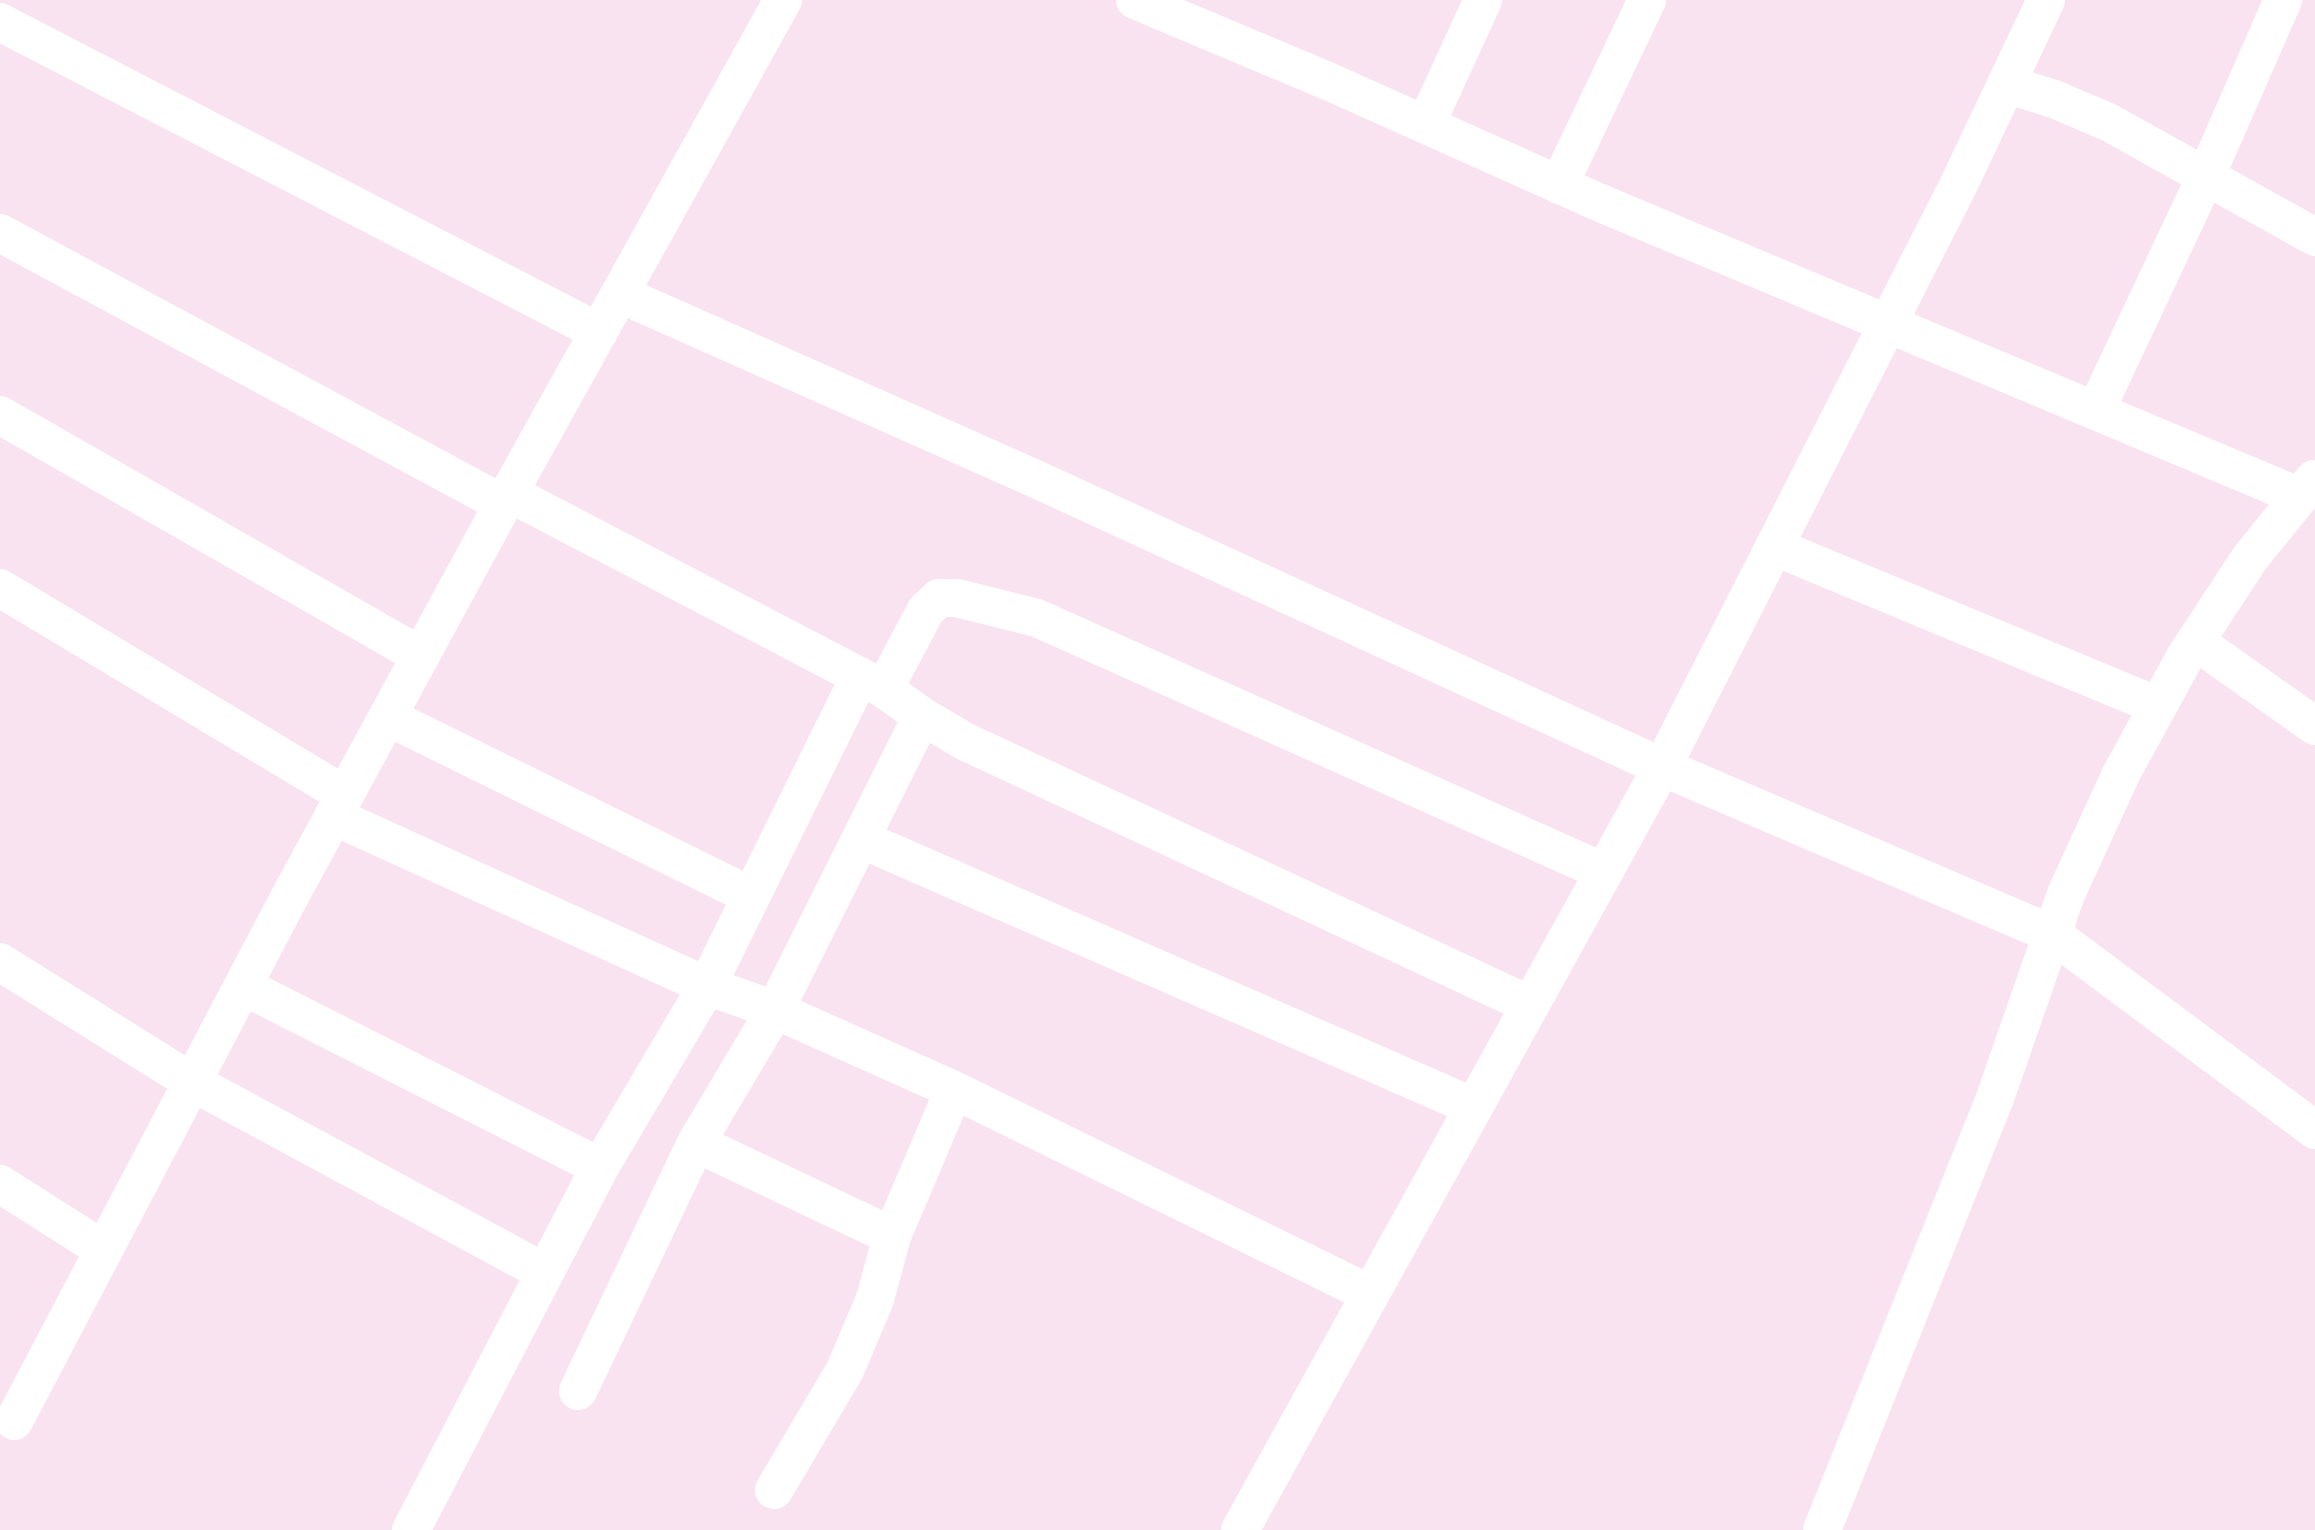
<!DOCTYPE html>
<html>
<head>
<meta charset="utf-8">
<style>
	body { margin:0 }
	canvas { display:block; background:#f9e3f0 }
</style>
</head>
<body>
<canvas width="2315" height="1530"></canvas>
<script>
const ctx = document.querySelector('canvas').getContext('2d');
ctx.lineJoin = 'round';
const shape = rows => new Path2D(rows.map(r => 'M' + r).join(''));
function strokePath(path, color, width, dash) { ctx.strokeStyle = color; ctx.lineWidth = width; ctx.lineCap = dash ? 'butt' : 'round'; ctx.setLineDash(dash || []); ctx.stroke(path); }
const minor = shape([
	[1135,0,1330,82,1598,202,2298,496],
	[2046,0,1958,186,1662,767,2052,934,2315,1130],
	[0,22,599,332],
	[2006,84,2054,99,2108,122,2315,237],
	[1426,124,1483,0],
	[1559,185,1647,0],
	[0,233,503,504],
	[620,294,1038,480,1662,767,1240,1530],
	[2096,410,2206,176,2283,0],
	[0,415,421,656],
	[509,493,884,689,922,716,964,741,1530,1005],
	[1775,547,2158,706],
	[0,588,345,795],
	[2195,641,2315,726],
	[884,689,926,610,939,598,957,598,1037,618,1604,872],
	[388,717,751,896],
	[333,816,707,986,775,1010,954,1090,1370,1294],
	[863,840,1474,1107],
	[0,962,192,1082,544,1272],
	[243,986,600,1167],
	[696,1143,892,1236,954,1090],
	[0,1184,104,1250],
	[578,1391,696,1143,775,1010,922,716],
	[14,1421,289,898,509,493,783,0],
	[774,1490,845,1370,875,1299,892,1236],
	[411,1530,600,1167,707,986,860,676],
	[1822,1530,1995,1098,2066,894,2121,774,2185,657,2250,558,2314,479]
]);
strokePath(minor, '#fff', 38);
</script>
</body>
</html>
